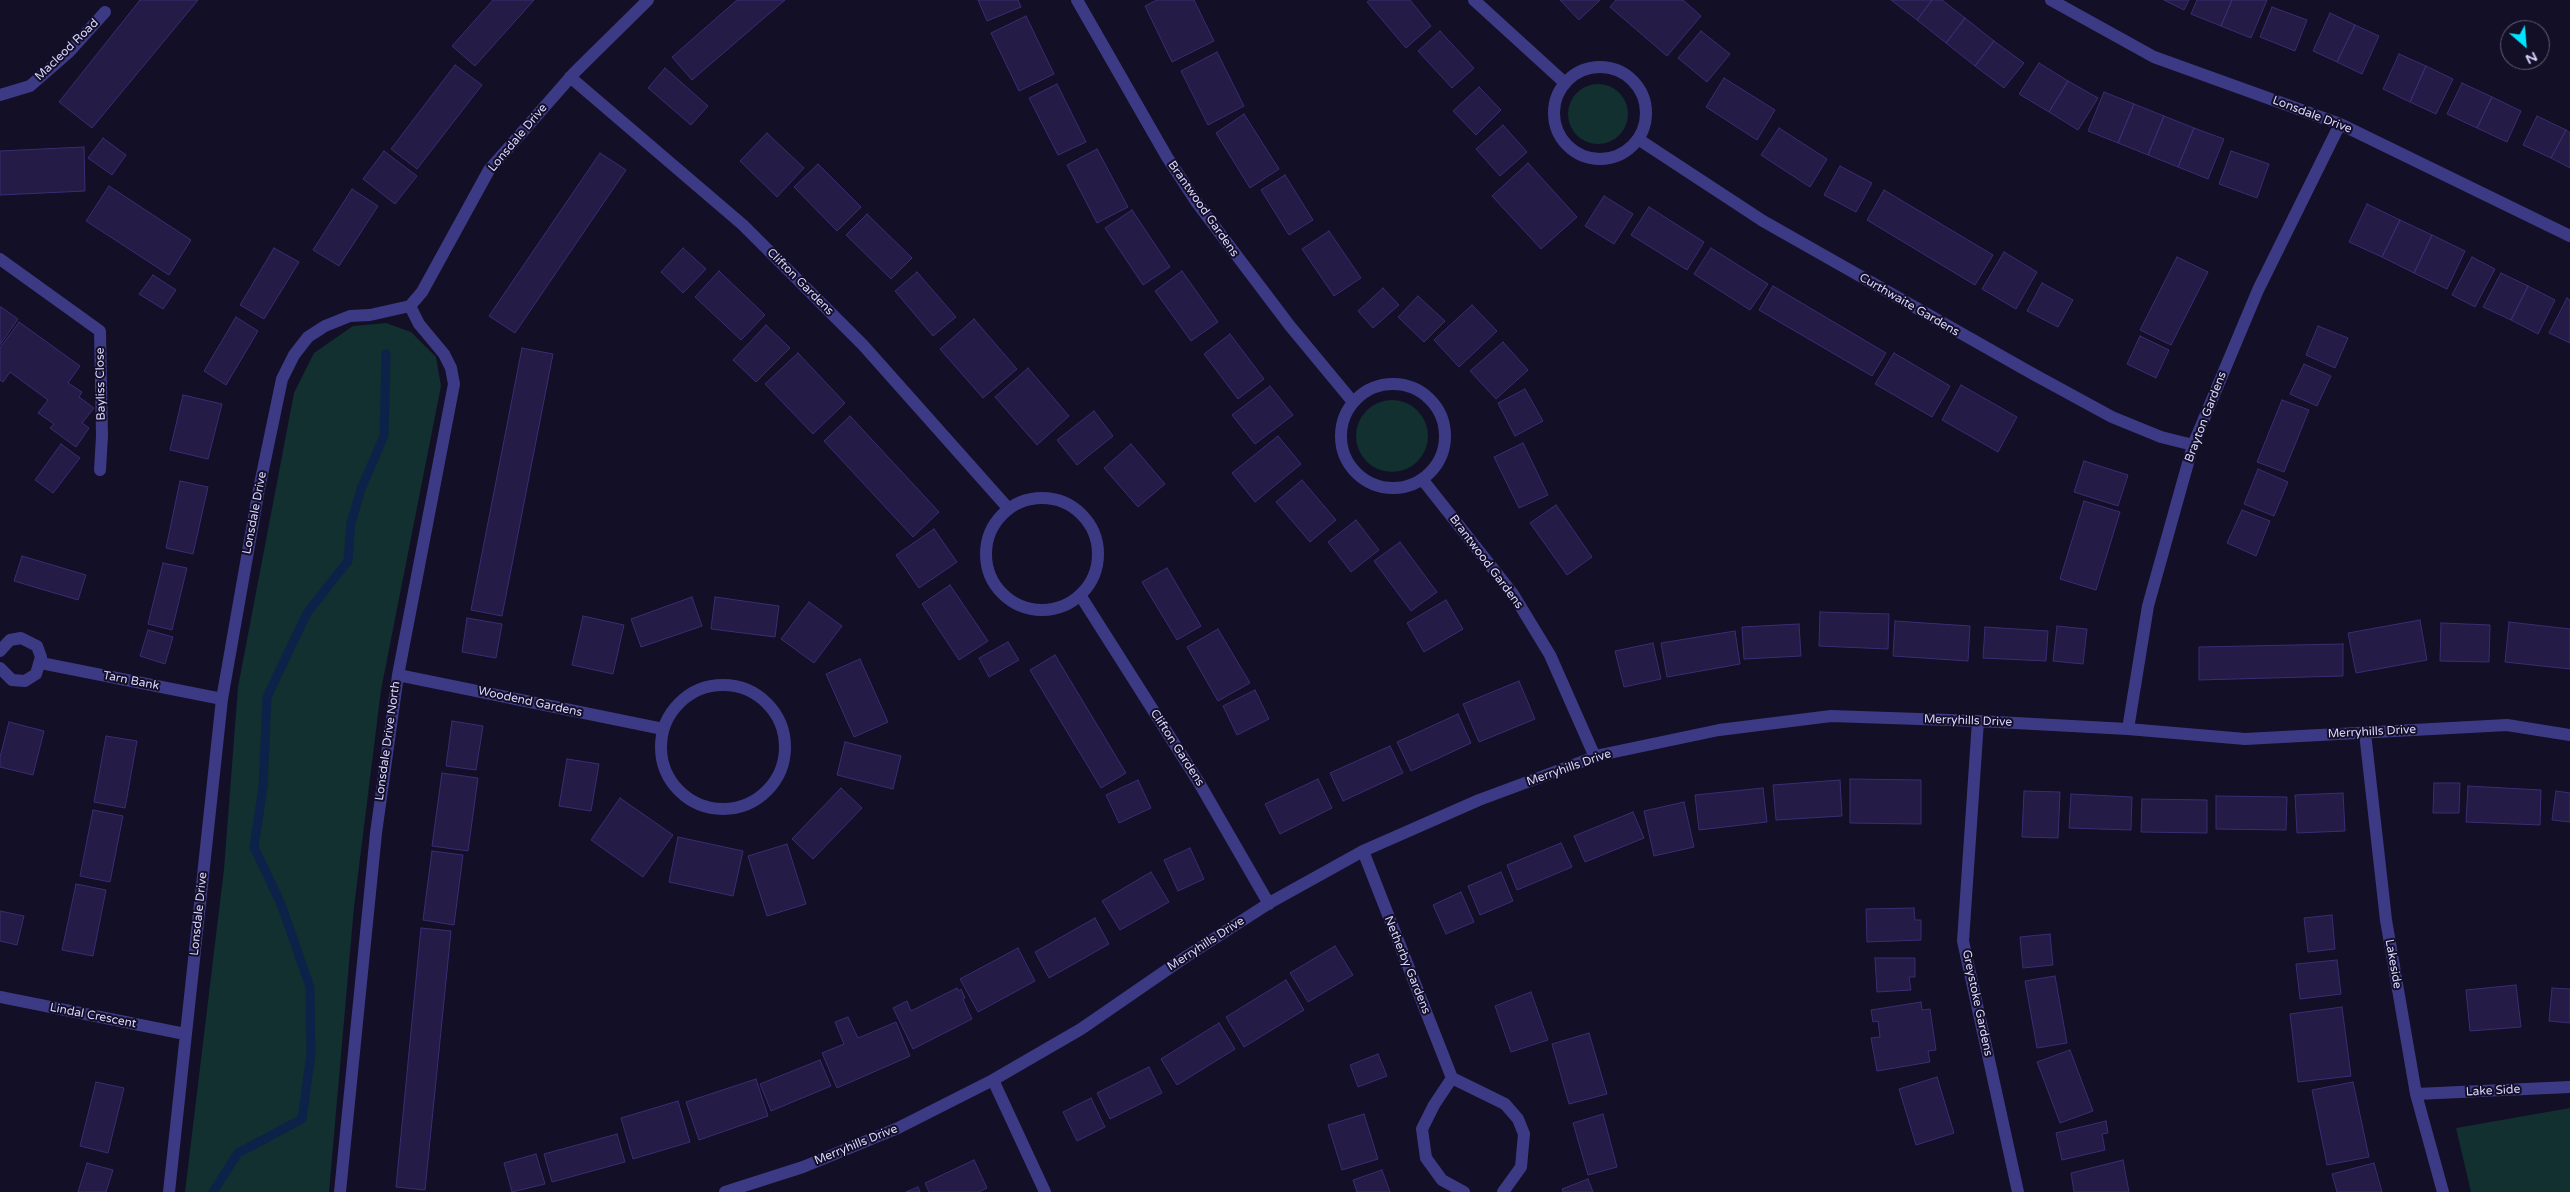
<!DOCTYPE html>
<html>
<head>
<meta charset="utf-8">
<style>
	body { margin:0 }
	#map { position:relative; width:2570px; height:1192px; overflow:hidden; background:#130f26; font-family:"Varela Round",sans-serif }
	canvas { display:block }
	.north { position:absolute; left:2500px; top:20px; width:50px; height:50px; box-sizing:border-box; background:#130f26; border:1px solid #625e7d; border-radius:50%; rotate:153deg; font-size:14px; font-weight:700; line-height:20px; text-align:center; color:#d9d4ff }
	.north::after { content:''; display:block; margin:auto; width:18px; height:22px; background:#00e5ff; clip-path:polygon(50% 0,100% 100%,50% 72%,0 100%) }
</style>
</head>
<body>
<div id="map">
<canvas width="2570" height="1192"></canvas>
<div class="north">N</div>
</div>
<script>
const ctx = document.querySelector('canvas').getContext('2d');
ctx.lineJoin = 'round';
function fill(path, color) { ctx.fillStyle = color; ctx.fill(path, 'evenodd'); }
const shape = rows => new Path2D(rows.map(r => 'M' + r).join(''));
function strokePath(path, color, width, dash) { ctx.strokeStyle = color; ctx.lineWidth = width; ctx.lineCap = dash ? 'butt' : 'round'; ctx.setLineDash(dash || []); ctx.stroke(path); }
function write(font, color, halo, rows, align = 'center') {
  ctx.font = font + ' "Varela Round",sans-serif'; ctx.lineWidth = 4; ctx.setLineDash([]); ctx.textBaseline = 'middle'; ctx.strokeStyle = halo; ctx.fillStyle = color; for (const [text, x, y, turn = 0] of rows) {
    ctx.save(); ctx.translate(x, y); ctx.rotate((+turn || 0) * Math.PI / 180); ctx.textAlign = isNaN(turn) ? turn : align; if (halo) ctx.strokeText(text, 0, 0); ctx.fillText(text, 0, 0); ctx.restore();
  }
}
const green = shape([
	'1568 114a30 30 0 1 1 60 0a30 30 0 1 1-60 0Z',
	[386,323,411,332,436,357,441,386,381,690,354,907,329,1192,185,1192,224,869,238,687,294,393,314,353,353,326],
	'1356 436a36 36 0 1 1 72 0a36 36 0 1 1-72 0Z',
	[2570,1108,2570,1192,2471,1192,2456,1128]
]);
const stream = shape([
	[213,1192,238,1153,302,1119,311,1054,310,987,281,904,254,847,263,787,267,697,307,613,348,561,351,523,361,489,384,436,386,354]
]);
const building = shape([
	[140,0,198,0,92,128,59,102,140,0],
	[493,0,534,0,475,66,452,46,493,0],
	[737,0,785,0,692,80,672,57,737,0],
	[978,0,1018,0,1021,7,987,21,978,0],
	[1157,0,1194,0,1214,41,1172,62,1145,6,1157,0],
	[1370,0,1410,0,1431,26,1406,48,1367,2,1370,0],
	[1560,0,1600,0,1579,20,1560,0],
	[1616,0,1683,0,1701,16,1667,56,1610,7,1616,0],
	[1891,0,1932,0,1917,20,1891,0],
	[1932,0,1942,0,1965,18,1946,43,1917,20,1932,0],
	[2164,0,2189,0,2184,10,2164,0],
	[2197,0,2232,0,2221,26,2191,14,2197,0],
	[2232,0,2267,0,2251,38,2221,26,2232,0],
	[2272,7,2307,20,2295,51,2260,37,2272,7],
	[2330,13,2355,25,2337,62,2313,51,2330,13],
	[1026,16,1054,74,1019,91,991,33,1026,16],
	[1965,18,1994,41,1975,66,1946,43,1965,18],
	[2355,25,2379,36,2362,74,2337,62,2355,25],
	[1440,31,1474,68,1452,88,1418,51,1440,31],
	[1701,31,1730,54,1707,82,1678,58,1701,31],
	[1994,41,2024,63,2004,88,1975,66,1994,41],
	[1217,52,1244,106,1208,125,1181,71,1217,52],
	[2399,54,2426,66,2410,102,2383,89,2399,54],
	[2039,63,2068,81,2049,112,2019,94,2039,63],
	[455,65,482,85,417,169,391,149,455,65],
	[2426,66,2453,79,2436,114,2410,102,2426,66],
	[665,68,708,106,691,125,648,88,665,68],
	[1724,78,1775,110,1757,140,1706,107,1724,78],
	[2068,81,2098,98,2078,130,2049,112,2068,81],
	[2462,83,2492,97,2477,128,2447,114,2462,83],
	[1057,84,1086,142,1058,155,1029,98,1057,84],
	[1479,87,1501,110,1476,135,1453,111,1479,87],
	[2104,92,2134,104,2118,143,2088,131,2104,92],
	[2492,97,2521,111,2507,142,2477,128,2492,97],
	[2134,104,2164,116,2148,155,2118,143,2134,104],
	[1244,114,1279,169,1250,188,1216,133,1244,114],
	[2164,116,2194,128,2178,167,2148,155,2164,116],
	[2537,116,2566,130,2551,158,2523,145,2537,116],
	[1503,125,1527,152,1500,176,1476,149,1503,125],
	[1779,128,1827,159,1810,187,1761,155,1779,128],
	[2194,128,2224,139,2208,179,2178,167,2194,128],
	[2566,130,2570,133,2570,168,2551,158,2566,130],
	[767,133,804,168,777,197,740,161,767,133],
	[103,138,126,155,112,175,88,158,103,138],
	[84,147,85,191,0,195,0,151,84,147],
	[1097,149,1128,207,1097,223,1067,165,1097,149],
	[384,151,417,176,395,204,363,179,384,151],
	[2231,151,2269,164,2257,198,2219,184,2231,151],
	[600,153,626,170,515,333,489,316,600,153],
	[1528,163,1577,217,1541,249,1492,196,1528,163],
	[818,164,861,207,837,231,794,187,818,164],
	[1840,166,1872,183,1856,212,1824,195,1840,166],
	[1285,175,1313,220,1289,235,1261,190,1285,175],
	[109,186,191,240,169,275,86,221,109,186],
	[352,189,378,206,339,266,313,250,352,189],
	[1884,190,1993,255,1975,285,1867,220,1884,190],
	[1604,196,1633,214,1614,244,1585,226,1604,196],
	[2367,204,2400,220,2382,257,2349,242,2367,204],
	[1649,207,1704,242,1687,270,1631,235,1649,207],
	[1132,210,1170,267,1143,285,1105,228,1132,210],
	[867,214,912,258,891,279,846,235,867,214],
	[2400,220,2432,235,2414,273,2382,257,2400,220],
	[1329,231,1361,278,1334,296,1302,249,1329,231],
	[2432,235,2465,251,2447,289,2414,273,2432,235],
	[274,248,299,262,264,319,240,305,274,248],
	[683,248,706,269,683,293,661,272,683,248],
	[1711,248,1768,284,1750,310,1694,274,1711,248],
	[2004,252,2037,272,2016,309,1982,289,2004,252],
	[2177,257,2208,272,2171,345,2140,330,2177,257],
	[2472,257,2495,269,2475,307,2452,295,2472,257],
	[719,271,765,315,741,340,695,297,719,271],
	[1182,271,1218,322,1191,341,1155,291,1182,271],
	[917,272,956,317,933,336,895,291,917,272],
	[2501,273,2528,286,2511,320,2483,307,2501,273],
	[153,275,176,290,163,309,139,294,153,275],
	[2042,283,2073,300,2058,327,2027,311,2042,283],
	[1773,286,1886,353,1872,376,1759,310,1773,286],
	[2528,286,2555,300,2538,334,2511,320,2528,286],
	[1383,288,1399,305,1373,328,1358,311,1383,288],
	[1418,296,1445,321,1424,342,1398,317,1418,296],
	[2567,298,2570,300,2570,343,2549,333,2567,298],
	[1472,305,1497,331,1459,367,1434,340,1472,305],
	[1,307,18,319,0,345,0,309,1,307],
	[236,317,258,331,226,385,204,371,236,317],
	[974,319,1017,369,983,398,940,349,974,319],
	[19,322,80,366,68,383,82,392,79,397,94,408,82,423,89,428,76,447,50,428,54,424,38,413,48,400,10,372,3,382,0,380,0,348,19,322],
	[766,325,790,348,756,382,733,360,766,325],
	[2318,326,2348,338,2335,368,2306,355,2318,326],
	[1230,334,1264,379,1238,399,1204,354,1230,334],
	[2140,336,2169,350,2156,378,2127,364,2140,336],
	[1503,342,1528,370,1496,399,1470,371,1503,342],
	[522,348,553,354,502,616,471,610,522,348],
	[798,353,845,403,813,434,765,384,798,353],
	[1894,353,1950,386,1932,417,1875,384,1894,353],
	[2304,364,2331,376,2317,406,2290,394,2304,364],
	[1028,368,1069,416,1037,445,995,397,1028,368],
	[1961,385,2017,417,1998,452,1942,420,1961,385],
	[1270,386,1293,415,1255,444,1232,415,1270,386],
	[1525,389,1543,421,1515,436,1498,403,1525,389],
	[183,395,222,404,208,459,170,450,183,395],
	[2282,400,2309,410,2284,472,2257,462,2282,400],
	[1094,411,1113,436,1077,465,1057,440,1094,411],
	[850,416,939,512,913,537,824,441,850,416],
	[1278,436,1301,464,1255,502,1232,473,1278,436],
	[1523,443,1548,495,1519,508,1494,457,1523,443],
	[61,444,80,458,53,493,35,480,61,444],
	[1131,444,1165,484,1138,507,1104,468,1131,444],
	[2084,461,2128,475,2118,506,2074,492,2084,461],
	[2258,469,2288,482,2274,516,2244,504,2258,469],
	[1302,480,1336,520,1310,542,1276,502,1302,480],
	[180,481,208,487,193,554,166,548,180,481],
	[2084,501,2120,512,2096,590,2060,579,2084,501],
	[1556,505,1592,557,1567,575,1530,523,1556,505],
	[2242,510,2270,521,2256,556,2227,543,2242,510],
	[1356,520,1379,550,1351,572,1328,542,1356,520],
	[934,529,957,562,919,588,896,555,934,529],
	[1400,542,1437,592,1411,611,1374,561,1400,542],
	[22,556,86,575,78,600,14,581,22,556],
	[163,563,187,568,172,630,148,624,163,563],
	[1167,568,1201,626,1177,640,1142,582,1167,568],
	[950,585,988,641,959,660,922,604,950,585],
	[692,597,702,626,641,647,631,619,692,597],
	[715,597,779,606,775,637,711,629,715,597],
	[1446,600,1463,629,1424,652,1407,623,1446,600],
	[809,602,842,626,814,663,781,639,809,602],
	[1820,612,1889,614,1888,649,1819,646,1820,612],
	[583,616,624,625,613,674,572,665,583,616],
	[467,618,502,624,496,658,462,652,467,618],
	[2420,620,2427,660,2356,673,2348,633,2420,620],
	[1895,621,1970,626,1968,661,1893,656,1895,621],
	[2509,622,2570,629,2570,669,2505,662,2509,622],
	[2441,623,2490,625,2489,662,2440,661,2441,623],
	[1799,624,1801,656,1744,659,1742,627,1799,624],
	[2057,626,2087,629,2083,664,2053,661,2057,626],
	[1985,627,2048,631,2046,661,1983,658,1985,627],
	[1218,629,1250,683,1218,701,1187,647,1218,629],
	[148,630,173,637,165,664,140,656,148,630],
	[1735,631,1740,664,1667,677,1661,643,1735,631],
	[1008,642,1019,660,989,677,979,658,1008,642],
	[1653,643,1661,679,1624,687,1615,651,1653,643],
	[2343,644,2343,676,2199,680,2199,647,2343,644],
	[1055,655,1126,773,1101,788,1030,670,1055,655],
	[860,659,888,722,854,737,826,674,860,659],
	[1519,681,1535,719,1479,742,1463,704,1519,681],
	[1255,690,1269,719,1237,735,1223,706,1255,690],
	[1458,714,1471,743,1411,771,1397,742,1458,714],
	[452,721,483,726,476,770,446,766,452,721],
	[9,722,44,731,33,775,0,767,0,757,9,722],
	[106,736,137,741,125,808,94,802,106,736],
	[845,742,901,756,893,789,837,775,845,742],
	[1390,746,1403,773,1343,801,1330,773,1390,746],
	[567,759,599,764,591,811,559,806,567,759],
	[442,773,478,778,468,851,432,846,442,773],
	[1318,779,1332,808,1280,834,1265,804,1318,779],
	[1850,779,1921,780,1921,824,1850,823,1850,779],
	[1138,780,1151,808,1119,823,1106,795,1138,780],
	[1840,780,1842,816,1776,820,1773,785,1840,780],
	[2434,783,2460,783,2459,813,2433,813,2434,783],
	[2468,786,2541,790,2540,825,2466,822,2468,786],
	[841,788,862,808,813,859,792,839,841,788],
	[1763,788,1767,822,1699,830,1695,795,1763,788],
	[2024,791,2060,792,2058,838,2022,837,2024,791],
	[2556,791,2570,793,2570,822,2552,820,2556,791],
	[2343,793,2345,831,2297,833,2295,795,2343,793],
	[2071,794,2132,797,2131,830,2069,828,2071,794],
	[2216,796,2287,797,2286,830,2216,829,2216,796],
	[620,798,673,835,643,877,591,840,620,798],
	[2142,799,2207,800,2207,833,2141,832,2142,799],
	[1684,802,1694,847,1654,856,1644,811,1684,802],
	[93,810,123,816,110,882,80,876,93,810],
	[1633,812,1644,838,1585,862,1574,836,1633,812],
	[678,837,743,851,733,896,669,882,678,837],
	[1561,843,1572,867,1517,890,1507,865,1561,843],
	[787,844,806,904,767,916,748,856,787,844],
	[1190,848,1204,879,1178,891,1164,860,1190,848],
	[432,851,463,855,454,925,423,920,432,851],
	[1151,872,1169,902,1120,930,1102,901,1151,872],
	[1501,872,1513,901,1480,915,1468,886,1501,872],
	[76,884,106,890,93,956,62,950,76,884],
	[1461,892,1474,922,1446,934,1433,905,1461,892],
	[1914,908,1915,920,1921,920,1921,940,1867,942,1866,909,1914,908],
	[0,911,24,916,17,945,0,941,0,911],
	[2332,915,2335,949,2308,952,2304,918,2332,915],
	[1095,918,1109,944,1049,978,1035,952,1095,918],
	[421,928,451,931,425,1190,396,1187,421,928],
	[2050,934,2053,965,2023,968,2020,937,2050,934],
	[1335,946,1353,975,1308,1002,1290,973,1335,946],
	[1018,948,1035,981,978,1012,960,979,1018,948],
	[1875,958,1915,958,1915,977,1909,977,1911,990,1877,992,1875,958],
	[2337,960,2341,994,2300,999,2296,964,2337,960],
	[2055,976,2067,1043,2037,1048,2025,981,2055,976],
	[1286,980,1304,1010,1244,1047,1226,1017,1286,980],
	[2516,985,2521,1027,2470,1031,2466,990,2516,985],
	[957,988,958,991,961,989,965,998,963,999,972,1019,913,1049,893,1008,907,1001,911,1011,957,988],
	[2552,988,2570,989,2570,1023,2549,1021,2552,988],
	[1531,992,1548,1040,1511,1052,1495,1006,1531,992],
	[1921,1002,1922,1010,1930,1009,1936,1050,1928,1051,1930,1062,1877,1071,1871,1038,1880,1037,1878,1021,1873,1022,1871,1010,1921,1002],
	[2342,1007,2351,1076,2298,1082,2290,1014,2342,1007],
	[848,1017,858,1038,896,1022,910,1056,837,1088,822,1053,844,1044,835,1022,848,1017],
	[1219,1023,1235,1049,1177,1085,1161,1059,1219,1023],
	[1589,1033,1607,1094,1569,1104,1552,1044,1589,1033],
	[2070,1050,2093,1111,2060,1123,2037,1062,2070,1050],
	[1378,1054,1387,1076,1358,1087,1350,1065,1378,1054],
	[820,1060,831,1086,771,1111,760,1084,820,1060],
	[1149,1067,1162,1093,1110,1119,1097,1093,1149,1067],
	[1937,1077,1954,1133,1916,1145,1899,1089,1937,1077],
	[756,1079,768,1116,699,1140,686,1102,756,1079],
	[96,1082,124,1088,108,1153,80,1146,96,1082],
	[2353,1082,2369,1157,2327,1165,2312,1090,2353,1082],
	[1091,1098,1105,1127,1077,1141,1063,1112,1091,1098],
	[678,1101,690,1142,633,1159,621,1118,678,1101],
	[1364,1114,1378,1159,1342,1170,1328,1125,1364,1114],
	[1603,1114,1617,1167,1588,1175,1573,1123,1603,1114],
	[2106,1121,2108,1133,2102,1134,2105,1150,2062,1160,2056,1133,2106,1121],
	[617,1134,625,1162,552,1182,544,1154,617,1134],
	[536,1154,545,1184,512,1192,504,1163,536,1154],
	[974,1160,987,1188,979,1192,929,1192,925,1183,974,1160],
	[2123,1160,2129,1192,2074,1192,2071,1173,2123,1160],
	[87,1163,113,1170,106,1192,78,1192,87,1163],
	[2374,1163,2382,1192,2337,1192,2332,1174,2374,1163],
	[1382,1170,1390,1192,1357,1192,1353,1180,1382,1170],
	[1588,1179,1593,1192,1563,1192,1562,1189,1588,1179],
	[918,1187,920,1192,906,1192,918,1187]
]);
const minor = shape([
	[1077,0,1167,157,1197,203,1290,326,1353,402],
	[1474,0,1565,83],
	[2051,0,2154,57,2340,124,2570,236],
	'1554 113a46 46 0 1 1 92 0a46 46 0 1 1-92 0Z',
	[570,77,743,225,863,345,1008,508],
	[0,95,30,86,69,52,105,12],
	[1638,139,1763,221,2033,374,2112,417,2161,437,2193,445],
	[0,259,100,331,102,436,100,470],
	'1341 436a52 52 0 1 1 104 0a52 52 0 1 1-104 0Z',
	[1422,479,1513,594,1550,655,1595,757],
	'986 554a56 56 0 1 1 112 0a56 56 0 1 1-112 0Z',
	[1080,595,1198,781,1269,904],
	[0,651,10,640,21,638,37,646,41,657,36,674,25,681,12,680,0,668],
	[41,663,222,699],
	[398,675,663,729],
	'661 747a62 62 0 1 1 124 0a62 62 0 1 1-124 0Z',
	[1978,721,1963,941,2018,1192],
	[2128,729,2148,606,2193,445,2258,290,2340,124],
	[2365,733,2386,920,2416,1094,2443,1192],
	[1363,851,1452,1078,1505,1104,1518,1119,1524,1134,1521,1167,1503,1192],
	[0,997,185,1034],
	[1452,1078,1434,1105,1422,1129,1426,1158,1442,1180,1464,1192],
	[993,1080,1045,1192],
	[2416,1094,2570,1087],
	[169,1192,222,699,259,489,282,379,294,355,308,337,325,326,350,316,370,315,410,306,422,292,489,170,575,72,648,0],
	[340,1192,376,833,398,675,454,384,451,368,444,354,419,324,410,306],
	[725,1192,803,1167,898,1128,993,1080,1081,1029,1187,956,1271,902,1363,851,1479,800,1600,755,1719,730,1831,716,1978,721,2128,729,2245,739,2507,725,2570,735]
]);
const streetNames = [
	["Macleod Road",67,50,-44],
	["Lonsdale Drive",2312,115,21],
	["Lonsdale Drive",518,138,-50],
	["Brantwood Gardens",1203,209,55],
	["Clifton Gardens",800,282,45],
	["Curthwaite Gardens",1909,305,30],
	["Bayliss Close",101,384,-91],
	["Brayton Gardens",2206,417,-69],
	["Lonsdale Drive",255,513,-79],
	["Brantwood Gardens",1486,562,53],
	["Tarn Bank",131,681,11],
	["Woodend Gardens",530,702,12],
	["Merryhills Drive",1968,721,2],
	["Merryhills Drive",2372,732,-3],
	["Lonsdale Drive North",388,741,-82],
	["Clifton Gardens",1177,748,57],
	["Merryhills Drive",1569,768,-19],
	["Lonsdale Drive",199,914,-84],
	["Merryhills Drive",1206,944,-33],
	["Lakeside",2393,964,80],
	["Netherby Gardens",1407,965,68],
	["Greystoke Gardens",1977,1003,78],
	["Lindal Crescent",93,1016,11],
	["Lake Side",2493,1091,-3],
	["Merryhills Drive",856,1145,-22]
];
fill(green, '#12302f');
strokePath(stream, '#0c2248', 9);
fill(building, '#241b47');
strokePath(building, '#3b2d73', 1);
strokePath(minor, '#3d3a85', 12);
write('12px', '#d9d4ff', '#130f26', streetNames);
</script>
</body>
</html>
